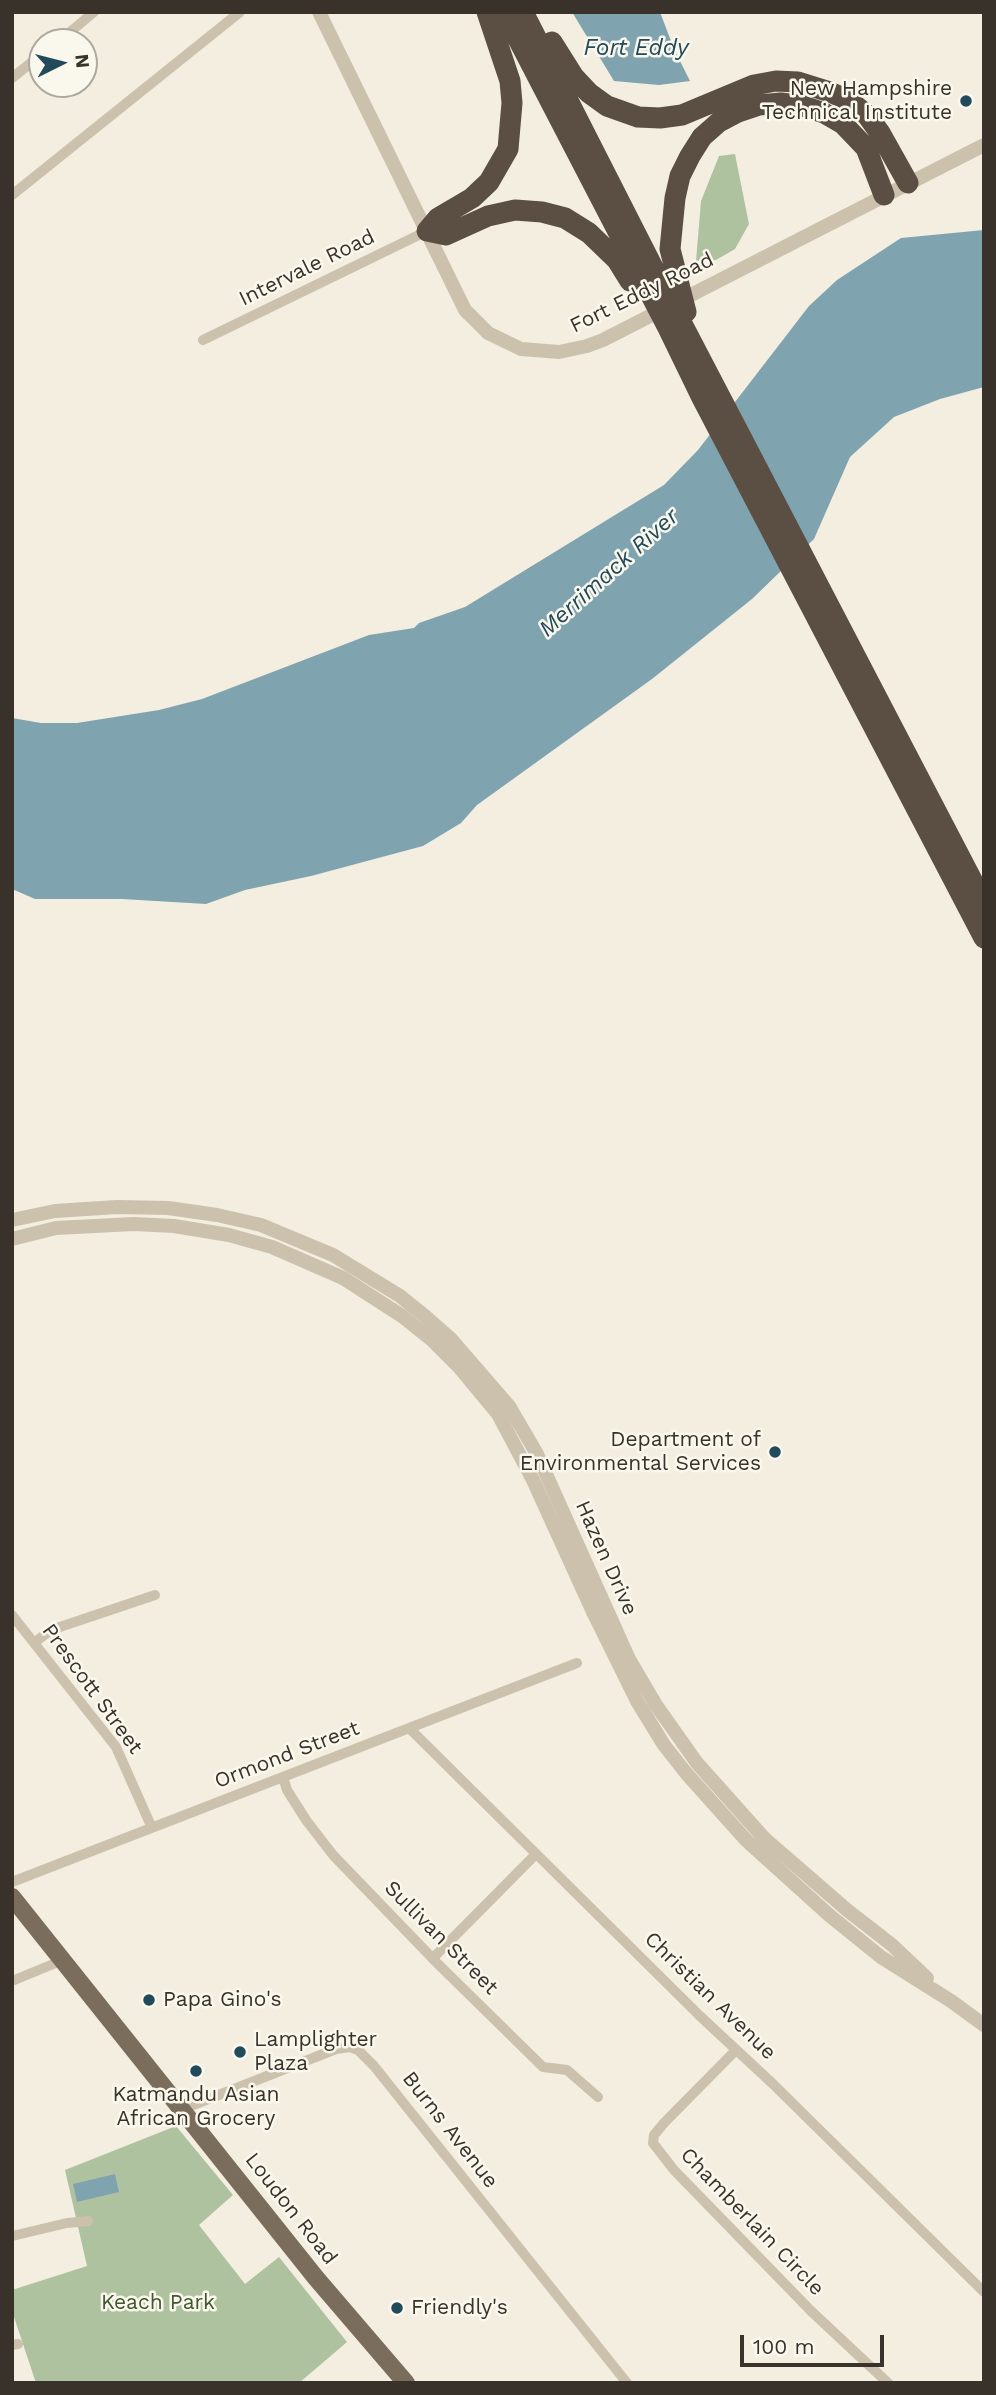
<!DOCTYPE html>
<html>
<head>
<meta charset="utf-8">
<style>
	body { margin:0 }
	#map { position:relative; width:996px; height:2395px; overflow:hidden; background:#f3eee0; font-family:"Work Sans",sans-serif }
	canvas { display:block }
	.frame { position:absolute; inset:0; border:14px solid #39322b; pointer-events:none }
	.north { position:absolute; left:28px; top:28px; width:70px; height:70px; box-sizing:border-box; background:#faf7ed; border:2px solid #ada89f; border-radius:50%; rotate:84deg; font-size:19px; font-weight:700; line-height:28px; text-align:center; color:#39322b }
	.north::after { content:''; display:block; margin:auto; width:24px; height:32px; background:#214a5a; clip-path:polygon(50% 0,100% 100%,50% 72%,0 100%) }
	.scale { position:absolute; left:740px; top:2335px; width:144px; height:32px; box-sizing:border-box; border:4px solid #39322b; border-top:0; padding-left:9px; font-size:21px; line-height:24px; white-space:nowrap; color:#39322b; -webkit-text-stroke:5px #faf7ed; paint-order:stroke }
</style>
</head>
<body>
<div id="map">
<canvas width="996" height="2395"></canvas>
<div class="frame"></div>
<div class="north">N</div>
<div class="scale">100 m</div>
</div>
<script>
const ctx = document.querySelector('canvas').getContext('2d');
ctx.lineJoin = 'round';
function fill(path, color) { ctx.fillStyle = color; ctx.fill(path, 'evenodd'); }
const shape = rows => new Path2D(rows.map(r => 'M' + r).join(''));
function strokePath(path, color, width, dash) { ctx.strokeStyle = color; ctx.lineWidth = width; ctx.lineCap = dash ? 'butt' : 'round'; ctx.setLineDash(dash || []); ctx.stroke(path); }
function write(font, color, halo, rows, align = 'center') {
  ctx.font = font + ' "Work Sans",sans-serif'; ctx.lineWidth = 5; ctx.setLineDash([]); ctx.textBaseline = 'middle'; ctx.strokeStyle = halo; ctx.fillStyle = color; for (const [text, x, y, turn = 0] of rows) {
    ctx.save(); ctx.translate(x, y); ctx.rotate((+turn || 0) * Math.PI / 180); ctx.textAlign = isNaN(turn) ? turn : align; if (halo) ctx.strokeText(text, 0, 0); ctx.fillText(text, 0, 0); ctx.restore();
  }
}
const green = shape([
	[735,154,749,224,735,249,716,260,696,261,701,201,719,156],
	[176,2126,233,2195,199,2225,245,2284,279,2257,347,2342,299,2383,36,2383,12,2311,12,2290,87,2266,65,2170]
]);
const water = shape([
	[572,12,660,12,674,49,690,81,659,85,614,81],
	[984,230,984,387,940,399,894,417,850,457,814,539,752,599,652,679,477,805,461,823,423,846,311,876,245,890,206,904,122,899,35,899,12,889,12,718,41,723,77,723,159,710,202,699,369,635,414,628,419,623,465,607,664,485,698,450,809,306,837,280,901,238],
	[115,2174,119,2192,77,2202,73,2184]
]);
const minor = shape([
	[58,42,94,12],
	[12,78,42,54],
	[12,195,240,12],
	[203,340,427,231],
	[12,1615,116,1747,152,1828],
	[35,1642,51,1630,155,1595],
	[409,1728,701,2017,773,2084,984,2292],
	[283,1777,287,1790,306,1820,333,1855,437,1963,543,2067,567,2070,598,2097],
	[12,1882,577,1663],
	[433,1958,536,1854],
	[12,1981,63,1960],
	[736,2050,664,2123,654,2135,653,2143,674,2170,811,2311,888,2383],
	[183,2109,336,2049,350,2047,358,2050,374,2066,627,2383],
	[12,2236,67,2223,88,2221],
	[12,2345,18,2344]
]);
const tertiary = shape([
	[319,12,465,310,488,333,521,349,559,352,587,346,603,340,984,145],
	[12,1220,55,1211,117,1207,168,1208,217,1215,261,1225,333,1255,400,1296,426,1317,451,1339,509,1406,537,1454,629,1659,656,1705,697,1763,764,1838,847,1910,892,1945,927,1978],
	[12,1239,56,1228,134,1224,174,1226,229,1235,272,1247,343,1278,402,1316,432,1340,459,1367,498,1414,533,1480,594,1614,637,1701,664,1745,686,1773,746,1840,829,1915,881,1957,951,2001,984,2025]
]);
const primary = shape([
	[12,1897,316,2278,406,2383]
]);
const motorway = shape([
	[487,12,510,81,512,103,508,149,489,182,472,198,438,218,427,231,446,235,488,216,515,210,542,212,565,218,589,233,617,260,630,281],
	[504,12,668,328,702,398,984,938],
	[523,12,667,295,984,903],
	[552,42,574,77,589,93,607,106,638,117,660,118,682,115,754,85,776,81,798,82,830,92,850,101,867,115,880,133,908,183],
	[686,312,670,249,675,198,680,176,690,156,702,137,719,122,738,112,759,105,781,103,803,106,824,113,843,124,866,148,884,195]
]);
const markers = [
	[966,101,7,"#214a5a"],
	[775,1452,7,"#214a5a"],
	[149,2000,7,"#214a5a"],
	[240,2052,7,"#214a5a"],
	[196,2071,7,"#214a5a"],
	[397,2308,7,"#214a5a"]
];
const poiNames = [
	["New Hampshire",952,89,"right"],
	["Technical Institute",952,113,"right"],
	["Department of",761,1440,"right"],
	["Environmental Services",761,1464,"right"],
	["Papa Gino's",163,2000],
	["Lamplighter",254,2040],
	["Plaza",254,2064],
	["Katmandu Asian",196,2095,"center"],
	["African Grocery",196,2119,"center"],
	["Friendly's",411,2308]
];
const streetNames = [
	["Intervale Road",307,268,-26],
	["Fort Eddy Road",642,293,-26],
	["Hazen Drive",606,1558,66],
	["Prescott Street",92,1689,54],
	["Ormond Street",287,1755,-21],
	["Sullivan Street",441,1938,45],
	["Christian Avenue",710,1996,44],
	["Burns Avenue",450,2130,52],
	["Loudon Road",291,2209,52],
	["Chamberlain Circle",752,2222,46]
];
const parkNames = [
	["Keach Park",158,2303]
];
const waterNames = [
	["Fort Eddy",636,48],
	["Merrimack River",609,573,-42]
];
fill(green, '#afc2a0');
fill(water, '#80a3b0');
strokePath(minor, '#cbc1ac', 10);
strokePath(tertiary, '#cbc1ac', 14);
strokePath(primary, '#7b6d5c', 18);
strokePath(motorway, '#5a4f42', 21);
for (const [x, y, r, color] of markers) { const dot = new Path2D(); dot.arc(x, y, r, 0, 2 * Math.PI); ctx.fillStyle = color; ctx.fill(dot); strokePath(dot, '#faf7ed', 2.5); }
write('21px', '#39322b', '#faf7ed', poiNames, 'left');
write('21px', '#39322b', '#faf7ed', streetNames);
write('21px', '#40572f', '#faf7ed', parkNames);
write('italic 23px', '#214a5a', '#faf7ed', waterNames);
</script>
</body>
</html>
